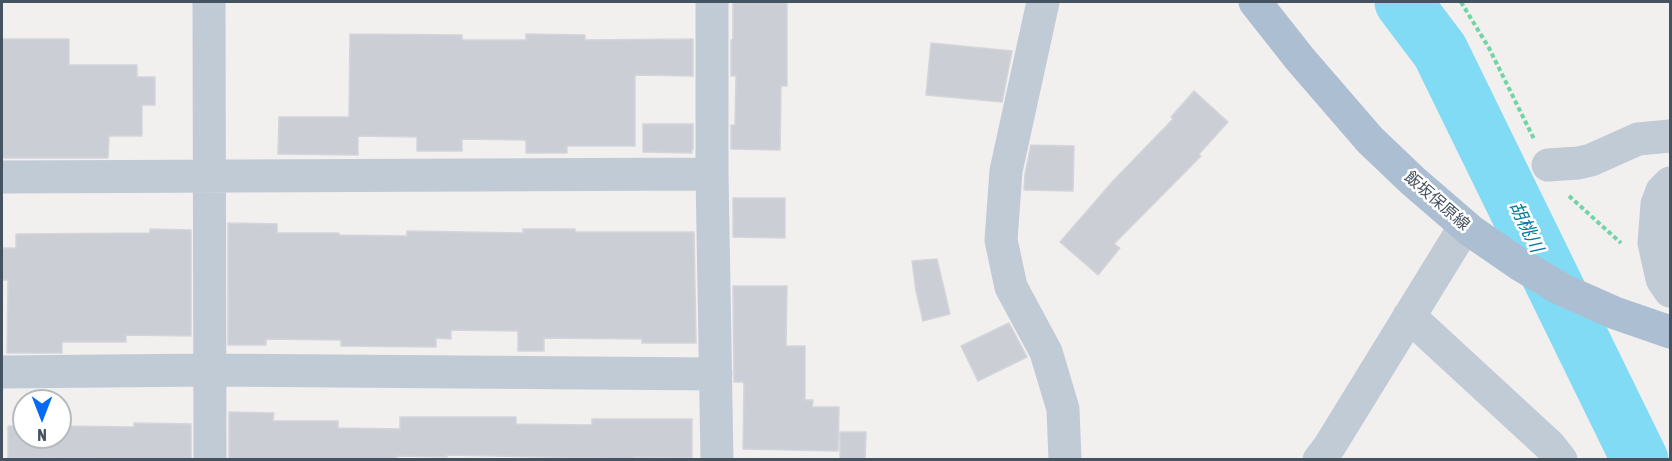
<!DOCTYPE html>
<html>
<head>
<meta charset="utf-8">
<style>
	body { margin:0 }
	#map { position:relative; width:1672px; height:461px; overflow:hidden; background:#f2efef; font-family:"Asap Condensed",sans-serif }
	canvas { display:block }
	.frame { position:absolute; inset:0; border:3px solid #45525f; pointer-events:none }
	.north { position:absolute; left:12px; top:389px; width:60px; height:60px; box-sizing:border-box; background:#fff; border:2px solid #b5babf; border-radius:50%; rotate:180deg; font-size:16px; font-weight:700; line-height:24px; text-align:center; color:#45525f }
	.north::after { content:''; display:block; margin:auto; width:21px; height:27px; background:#066af5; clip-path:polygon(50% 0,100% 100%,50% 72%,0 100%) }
</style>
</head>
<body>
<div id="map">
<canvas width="1672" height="461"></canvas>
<div class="frame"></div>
<div class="north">N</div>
</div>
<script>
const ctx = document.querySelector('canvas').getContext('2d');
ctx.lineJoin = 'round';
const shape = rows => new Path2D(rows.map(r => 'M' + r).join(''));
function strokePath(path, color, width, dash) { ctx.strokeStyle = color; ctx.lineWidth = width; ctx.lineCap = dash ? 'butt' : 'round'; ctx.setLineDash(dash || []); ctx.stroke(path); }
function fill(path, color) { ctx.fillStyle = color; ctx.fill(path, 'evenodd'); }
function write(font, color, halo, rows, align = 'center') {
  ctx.font = font + ' "Asap Condensed","Noto Sans JP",sans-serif'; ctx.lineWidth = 5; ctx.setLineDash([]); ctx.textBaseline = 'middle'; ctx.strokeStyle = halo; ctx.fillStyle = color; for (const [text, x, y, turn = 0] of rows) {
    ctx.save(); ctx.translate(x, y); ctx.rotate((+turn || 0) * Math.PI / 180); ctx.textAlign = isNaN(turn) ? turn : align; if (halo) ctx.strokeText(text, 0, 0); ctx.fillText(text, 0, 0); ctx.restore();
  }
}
const river = shape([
	[1403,2,1440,51,1640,460]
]);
const building = shape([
	[733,2,787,2,787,86,781,86,780,150,731,149,731,125,735,125,736,76,731,76,731,40,733,40,733,2],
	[350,34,462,35,462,40,526,40,526,34,585,35,585,40,693,39,693,76,635,75,635,146,567,146,567,153,526,153,526,140,462,139,462,151,417,151,417,137,358,136,358,155,278,154,279,117,349,117,350,34],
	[2,39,69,39,69,65,137,65,137,77,155,77,155,105,142,105,142,136,109,136,108,158,2,158,2,39],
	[931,43,1012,51,1002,102,926,95,931,43],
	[1194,91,1228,122,1199,154,1201,156,1114,244,1120,248,1098,275,1060,242,1113,181,1173,119,1171,117,1194,91],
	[643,124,693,124,693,149,692,149,692,153,643,152,643,124],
	[1031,145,1074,146,1073,191,1024,190,1025,174,1031,145],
	[733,198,785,198,785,238,733,237,733,198],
	[228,223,277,224,277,233,339,233,339,235,407,236,407,231,523,233,523,229,575,229,575,232,694,232,696,343,642,343,642,339,544,338,544,351,518,351,518,331,451,330,451,339,436,338,436,347,341,346,341,340,266,339,266,345,228,345,228,223],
	[150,229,191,230,191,336,126,335,126,342,62,342,62,353,7,353,8,280,2,280,2,248,16,248,16,234,150,233,150,229],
	[937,259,950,314,923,321,916,291,912,261,937,259],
	[733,286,787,286,786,346,805,346,805,400,813,400,812,407,839,407,838,451,743,449,744,382,734,382,733,286],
	[1009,323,1027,357,978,381,961,346,1009,323],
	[229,412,274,413,273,421,338,421,338,428,400,429,400,417,516,417,516,424,592,425,592,419,692,419,692,458,634,457,634,459,447,455,447,457,397,456,397,459,229,459,229,412],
	[134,423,191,424,191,459,8,458,8,426,24,426,24,437,60,437,60,426,134,427,134,423],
	[840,432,866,432,865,459,840,459,840,432]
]);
const path = shape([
	[1461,2,1489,48,1534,139],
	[1569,196,1621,243]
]);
const minor = shape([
	[209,2,210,460],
	[712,2,712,174,717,460],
	[1043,2,1006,171,1001,240,1011,287,1046,352,1063,409,1065,460],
	[1548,165,1578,163,1591,160,1638,139,1670,136],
	[2,177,712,174],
	[1670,183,1662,191,1657,204,1654,243,1662,279,1670,291],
	[1409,316,1550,446,1561,460],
	[2,372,210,370,716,374],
	[1319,460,1329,447,1465,226]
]);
const major = shape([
	[1255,2,1300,59,1370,140,1413,181,1471,231,1519,264,1561,289,1615,313,1670,332]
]);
const streetNames = [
	["飯坂保原線",1437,201,41]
];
const waterNames = [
	["胡桃川",1526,227,64]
];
strokePath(river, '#82dbf5', 57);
fill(building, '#cbced4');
strokePath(building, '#d3d5db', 1.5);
strokePath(path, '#6dd6a4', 4, [4.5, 3]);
strokePath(minor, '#c1cbd6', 33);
strokePath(major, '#acbed1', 33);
write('16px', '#45525f', '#fff', streetNames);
write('italic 18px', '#037a9e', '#fff', waterNames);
</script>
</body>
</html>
